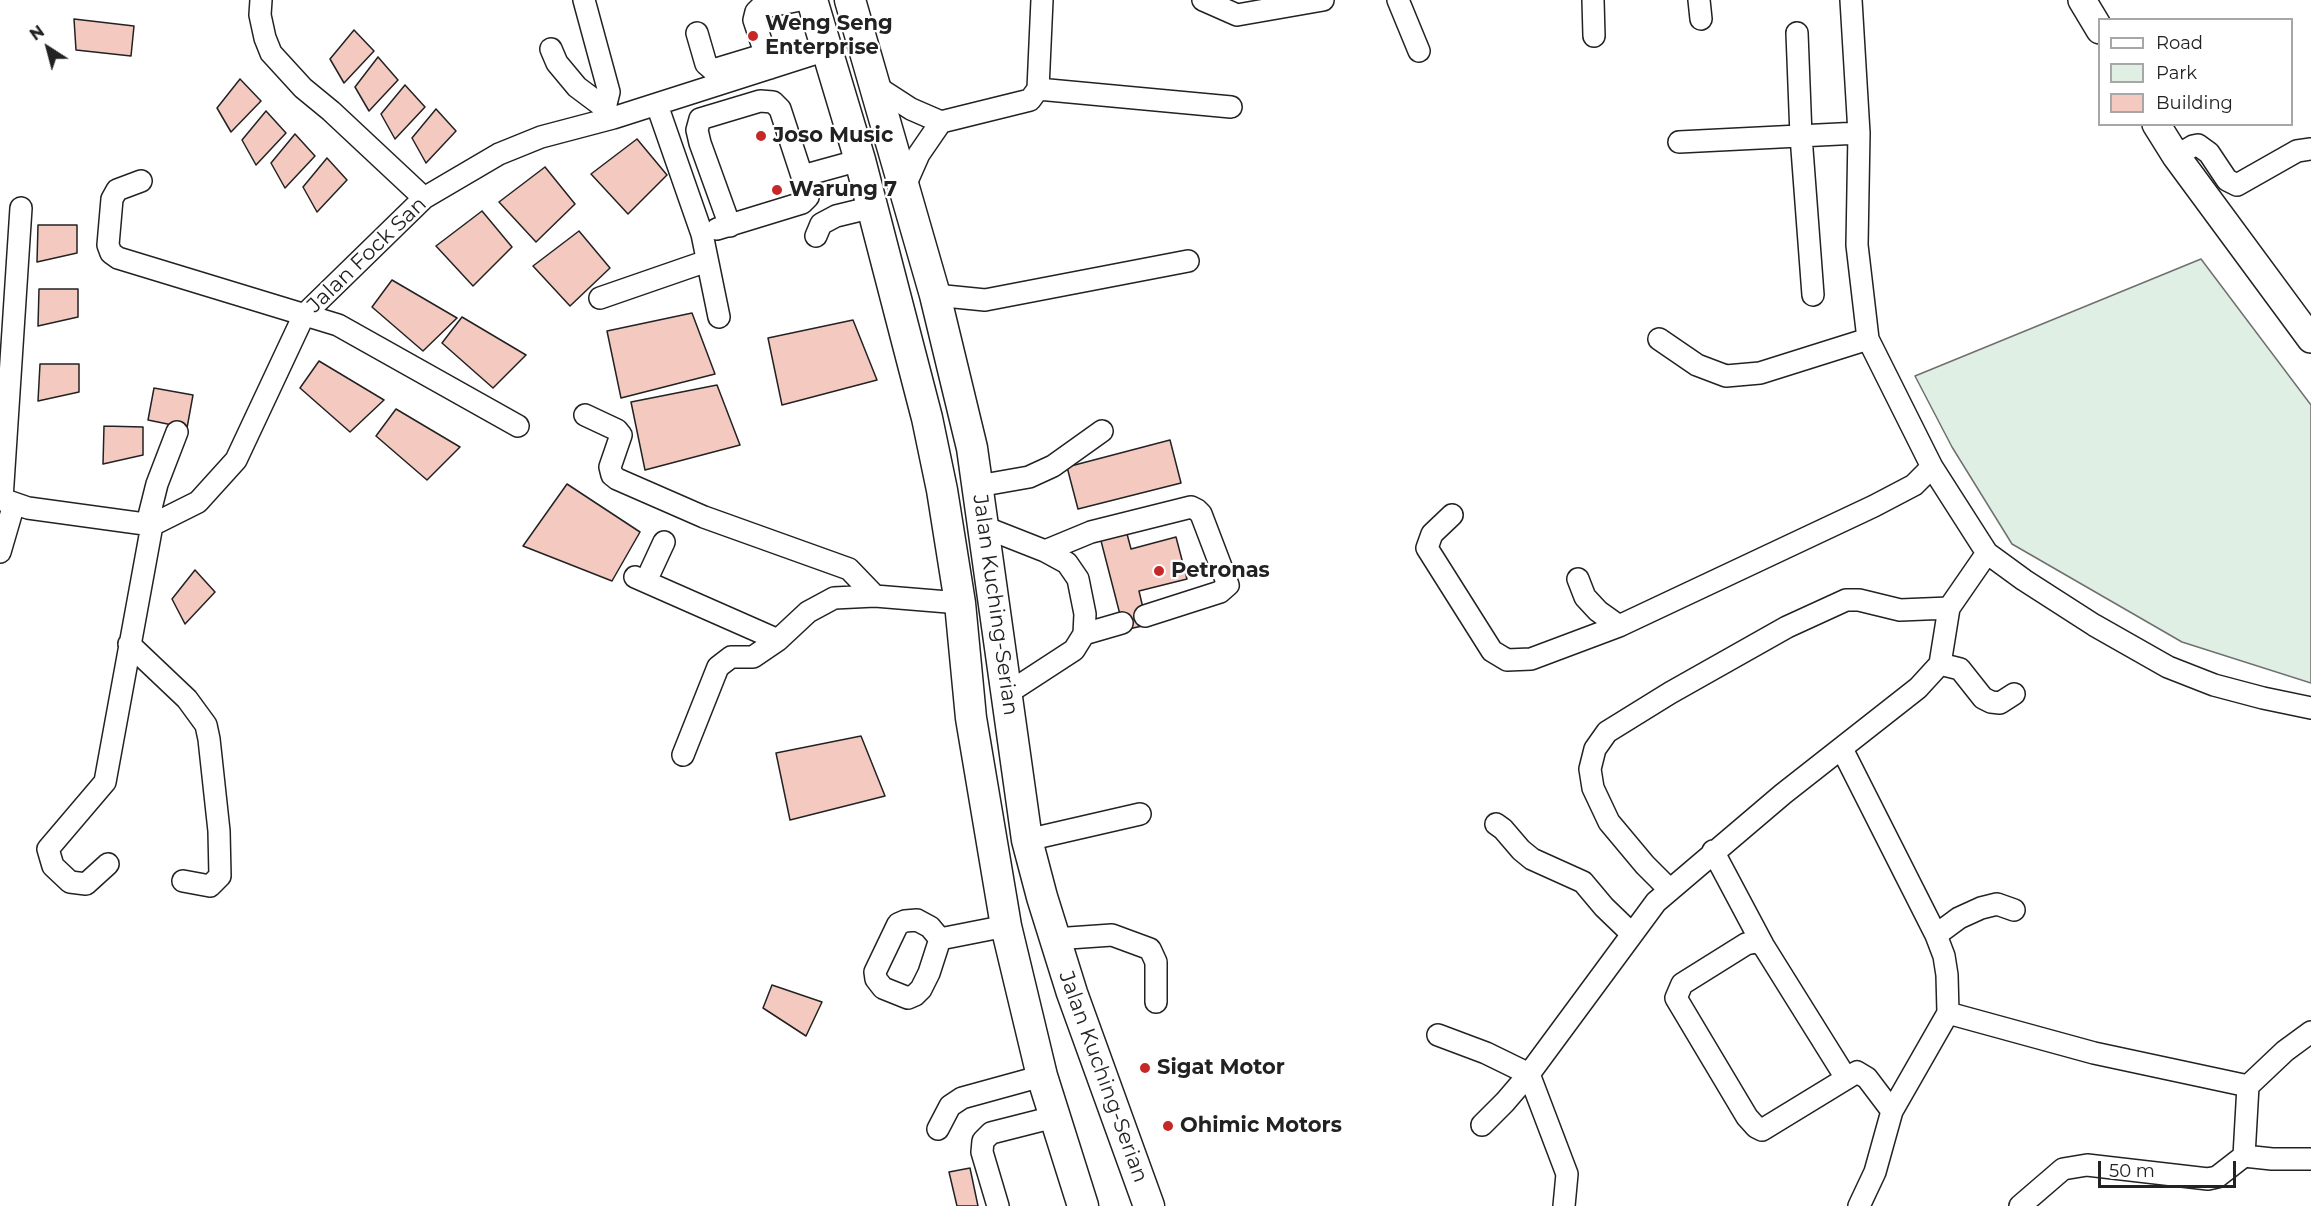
<!DOCTYPE html>
<html>
<head>
<meta charset="utf-8">
<style>
	body { margin:0 }
	#map { position:relative; width:2311px; height:1206px; overflow:hidden; background:#fff; font-family:Montserrat,sans-serif }
	canvas { display:block }
	.legend { position:absolute; left:2098px; top:18px; width:195px; height:108px; box-sizing:border-box; background:#fff; border:2px solid #a7a7a7; margin:0; padding:8px 10px; list-style:none; font-size:18px; color:#222 }
	.legend li { display:flex; align-items:center; gap:12px; height:30px }
	.legend b { width:30px; border:2px solid #a7a7a7 }
	.north { position:absolute; left:18px; top:18px; width:60px; height:60px; -webkit-text-stroke:4px #fff; paint-order:stroke; rotate:324deg; font-size:16px; font-weight:700; line-height:24px; text-align:center; color:#222 }
	.north::after { content:''; display:block; margin:auto; width:21px; height:27px; background:#222; clip-path:polygon(50% 0,100% 100%,50% 72%,0 100%) }
	.scale { position:absolute; left:2098px; top:1161px; width:138px; height:27px; box-sizing:border-box; border:3px solid #222; border-top:0; padding-left:8px; font-size:18px; line-height:21px; white-space:nowrap; color:#222; -webkit-text-stroke:4px #fff; paint-order:stroke }
</style>
</head>
<body>
<div id="map">
<canvas width="2311" height="1206"></canvas>
<ul class="legend">
<li><b style="height:8px;background:#fff"></b>Road</li>
<li><b style="height:16px;background:#e0efe3"></b>Park</li>
<li><b style="height:16px;background:#f3c9c0"></b>Building</li>
</ul>
<div class="north">N</div>
<div class="scale">50 m</div>
</div>
<script>
const ctx = document.querySelector('canvas').getContext('2d');
ctx.lineJoin = 'round';
function fill(path, color) { ctx.fillStyle = color; ctx.fill(path, 'evenodd'); }
const shape = rows => new Path2D(rows.map(r => 'M' + r).join(''));
function strokePath(path, color, width, dash) { ctx.strokeStyle = color; ctx.lineWidth = width; ctx.lineCap = dash ? 'butt' : 'round'; ctx.setLineDash(dash || []); ctx.stroke(path); }
function write(font, color, halo, rows, align = 'center') {
  ctx.font = font + ' Montserrat,sans-serif'; ctx.lineWidth = 4.5; ctx.setLineDash([]); ctx.textBaseline = 'middle'; ctx.strokeStyle = halo; ctx.fillStyle = color; for (const [text, x, y, turn = 0] of rows) {
    ctx.save(); ctx.translate(x, y); ctx.rotate((+turn || 0) * Math.PI / 180); ctx.textAlign = isNaN(turn) ? turn : align; if (halo) ctx.strokeText(text, 0, 0); ctx.fillText(text, 0, 0); ctx.restore();
  }
}
const green = shape([
	[2201,259,2311,405,2311,683,2182,642,2012,544,1952,447,1915,376,2201,259]
]);
const building = shape([
	[74,19,134,26,131,56,76,50,74,19],
	[354,30,374,51,344,83,330,59,354,30],
	[378,57,398,80,369,111,355,87,378,57],
	[240,79,261,101,231,132,217,108,240,79],
	[405,85,425,107,395,139,381,114,405,85],
	[436,109,456,131,426,163,412,138,436,109],
	[266,111,286,133,256,165,242,140,266,111],
	[295,134,315,156,285,188,271,163,295,134],
	[637,139,667,175,628,214,591,174,637,139],
	[327,158,347,180,317,212,303,187,327,158],
	[545,167,575,204,536,242,499,202,545,167],
	[482,211,512,247,473,286,436,246,482,211],
	[38,225,77,225,77,253,37,262,38,225],
	[579,231,610,268,570,306,533,266,579,231],
	[392,280,457,318,423,351,372,307,392,280],
	[39,289,78,289,78,317,38,326,39,289],
	[692,313,715,374,621,398,607,331,692,313],
	[462,317,526,355,493,388,442,343,462,317],
	[853,320,877,380,782,405,768,338,853,320],
	[319,361,384,400,350,432,300,388,319,361],
	[40,364,79,364,79,392,38,401,40,364],
	[717,385,740,445,645,470,631,402,717,385],
	[154,388,193,395,187,428,148,420,154,388],
	[396,409,460,447,427,480,376,436,396,409],
	[104,426,143,427,143,455,103,464,104,426],
	[1170,440,1181,483,1078,509,1067,467,1170,440],
	[567,484,640,532,612,581,523,546,567,484],
	[1126,530,1131,549,1176,537,1187,579,1139,591,1147,625,1124,630,1100,537,1126,530],
	[195,570,215,592,185,624,172,599,195,570],
	[861,736,885,796,790,820,776,753,861,736],
	[772,985,822,1002,806,1036,763,1008,772,985],
	[970,1168,978,1206,957,1206,949,1172,970,1168]
]);
const minor = shape([
	[261,0,260,15,265,38,271,53,303,88,331,111,424,198],
	[584,0,609,92,605,108,613,118],
	[1203,0,1237,15,1323,0],
	[1398,0,1419,51],
	[1593,0,1594,36],
	[1699,0,1701,19],
	[1851,0,1859,133,1857,245,1868,339,1932,467,1987,553,2024,580,2094,625,2168,667,2214,685,2263,698,2311,708],
	[697,33,706,64,713,70,766,54],
	[1797,33,1801,136,1813,295],
	[551,49,557,63,577,87,605,108],
	[770,68,754,20,756,12,760,8,800,0],
	[874,85,911,109,941,122,1030,100,1038,89,1042,0],
	[1038,89,1231,107],
	[657,105,702,234,719,317],
	[1679,142,1859,133],
	[2176,156,2193,146,2198,145,2209,153,2227,180,2237,185,2297,151,2311,149],
	[141,181,117,190,112,199,108,245,111,253,118,258,338,325,518,426],
	[904,188,919,154,941,122],
	[730,226,700,143,697,130,700,119,760,101,773,102,780,109,802,176,860,160],
	[717,229,802,203,808,197,802,176],
	[816,236,821,224,836,216,873,207],
	[935,295,985,300,1188,261],
	[600,298,707,261],
	[1659,339,1697,365,1726,376,1760,373,1868,339],
	[585,415,617,430,621,435,610,467,612,475,617,479,704,517,849,569,875,596],
	[978,486,1029,477,1053,466,1102,431],
	[2,499,21,208],
	[0,500,2,499,28,508,152,525,198,502,236,460,304,315,424,198,499,154,541,137,613,118,826,50],
	[1452,515,1432,534,1427,548,1492,651,1507,660,1531,659,1619,626,1874,506,1914,485,1932,467],
	[147,524,157,484,177,432],
	[984,527,1045,551,1067,563,1078,579,1085,614,1084,634,1074,650,1008,693],
	[1045,551,1091,532,1191,507,1197,510,1201,514,1228,585,1220,592,1145,616],
	[0,552,14,504],
	[635,577,778,640],
	[1578,579,1585,597,1598,611,1619,626],
	[646,581,664,542],
	[1084,634,1122,623],
	[129,644,187,699,206,725,209,739,219,831,220,876,210,886,183,881],
	[1940,664,1960,669,1983,698,1991,702,2000,703,2014,694],
	[1842,749,1936,935,1944,956,1947,975,1948,1013,2094,1053,2248,1086],
	[683,755,718,667,731,657,753,657,778,640,808,612,834,598,875,596,960,603],
	[1496,824,1503,829,1521,850,1532,859,1583,882,1604,907,1632,934],
	[1027,840,1140,814],
	[1713,851,1763,945,1846,1078],
	[108,864,86,884,70,882,53,866,48,849,105,782,152,525],
	[1669,889,1645,865,1609,822,1593,788,1590,769,1595,749,1607,732,1670,693,1787,627,1846,600,1859,600,1900,610,1949,608],
	[917,920,930,927,940,939,929,973,921,989,915,995,908,998,883,988,876,979,875,972,898,924,905,921,917,920],
	[1936,935,1959,918,1981,908,1997,904,2014,910],
	[940,939,1006,926],
	[1054,939,1112,935,1150,949,1156,962,1156,1002],
	[1763,945,1755,942,1746,944,1682,984,1676,998,1747,1117,1756,1127,1762,1130,1857,1072,1867,1078,1892,1111],
	[1438,1035,1486,1053,1529,1074,1505,1102,1482,1125],
	[938,1129,950,1106,962,1098,1042,1076],
	[2244,1156,2272,1159,2311,1159],
	[998,1206,982,1152,983,1141,991,1133,1054,1117],
	[1564,1206,1567,1174,1529,1074,1656,902,1783,794,1918,688,1940,664,1949,608,1987,553],
	[1859,1206,1875,1172,1892,1111,1948,1013],
	[2020,1206,2063,1169,2087,1165,2208,1179,2217,1177,2244,1156,2248,1086,2285,1051,2311,1032]
]);
const major = shape([
	[2082,0,2100,30],
	[2156,124,2176,156,2311,339]
]);
const highway = shape([
	[812,0,860,160,927,418,942,490,960,603,971,718,1006,926,1042,1076,1083,1206],
	[850,0,935,295,972,448,1027,840,1042,897,1072,993,1149,1206]
]);
const markers = [
	[753,36,6,"#c62828"],
	[761,136,6,"#c62828"],
	[777,190,6,"#c62828"],
	[1159,571,6,"#c62828"],
	[1145,1068,6,"#c62828"],
	[1168,1126,6,"#c62828"]
];
const poiNames = [
	["Weng Seng",765,24],
	["Enterprise",765,48],
	["Joso Music",773,136],
	["Warung 7",789,190],
	["Petronas",1171,571],
	["Sigat Motor",1157,1068],
	["Ohimic Motors",1180,1126]
];
const streetNames = [
	["Jalan Fock San",367,255,-44],
	["Jalan Kuching-Serian",995,605,82],
	["Jalan Kuching-Serian",1103,1077,70]
];
fill(green, '#e0efe3');
strokePath(green, '#6f6f6f', 1.5);
fill(building, '#f3c9c0');
strokePath(building, '#222', 1.5);
strokePath(minor, '#222', 24);
strokePath(major, '#222', 30);
strokePath(highway, '#222', 33);
strokePath(minor, '#fff', 21);
strokePath(major, '#fff', 27);
strokePath(highway, '#fff', 30);
for (const [x, y, r, color] of markers) { const dot = new Path2D(); dot.arc(x, y, r, 0, 2 * Math.PI); ctx.fillStyle = color; ctx.fill(dot); strokePath(dot, '#fff', 2); }
write('bold 21px', '#222', '#fff', poiNames, 'left');
write('21px', '#222', '#fff', streetNames);
</script>
</body>
</html>
